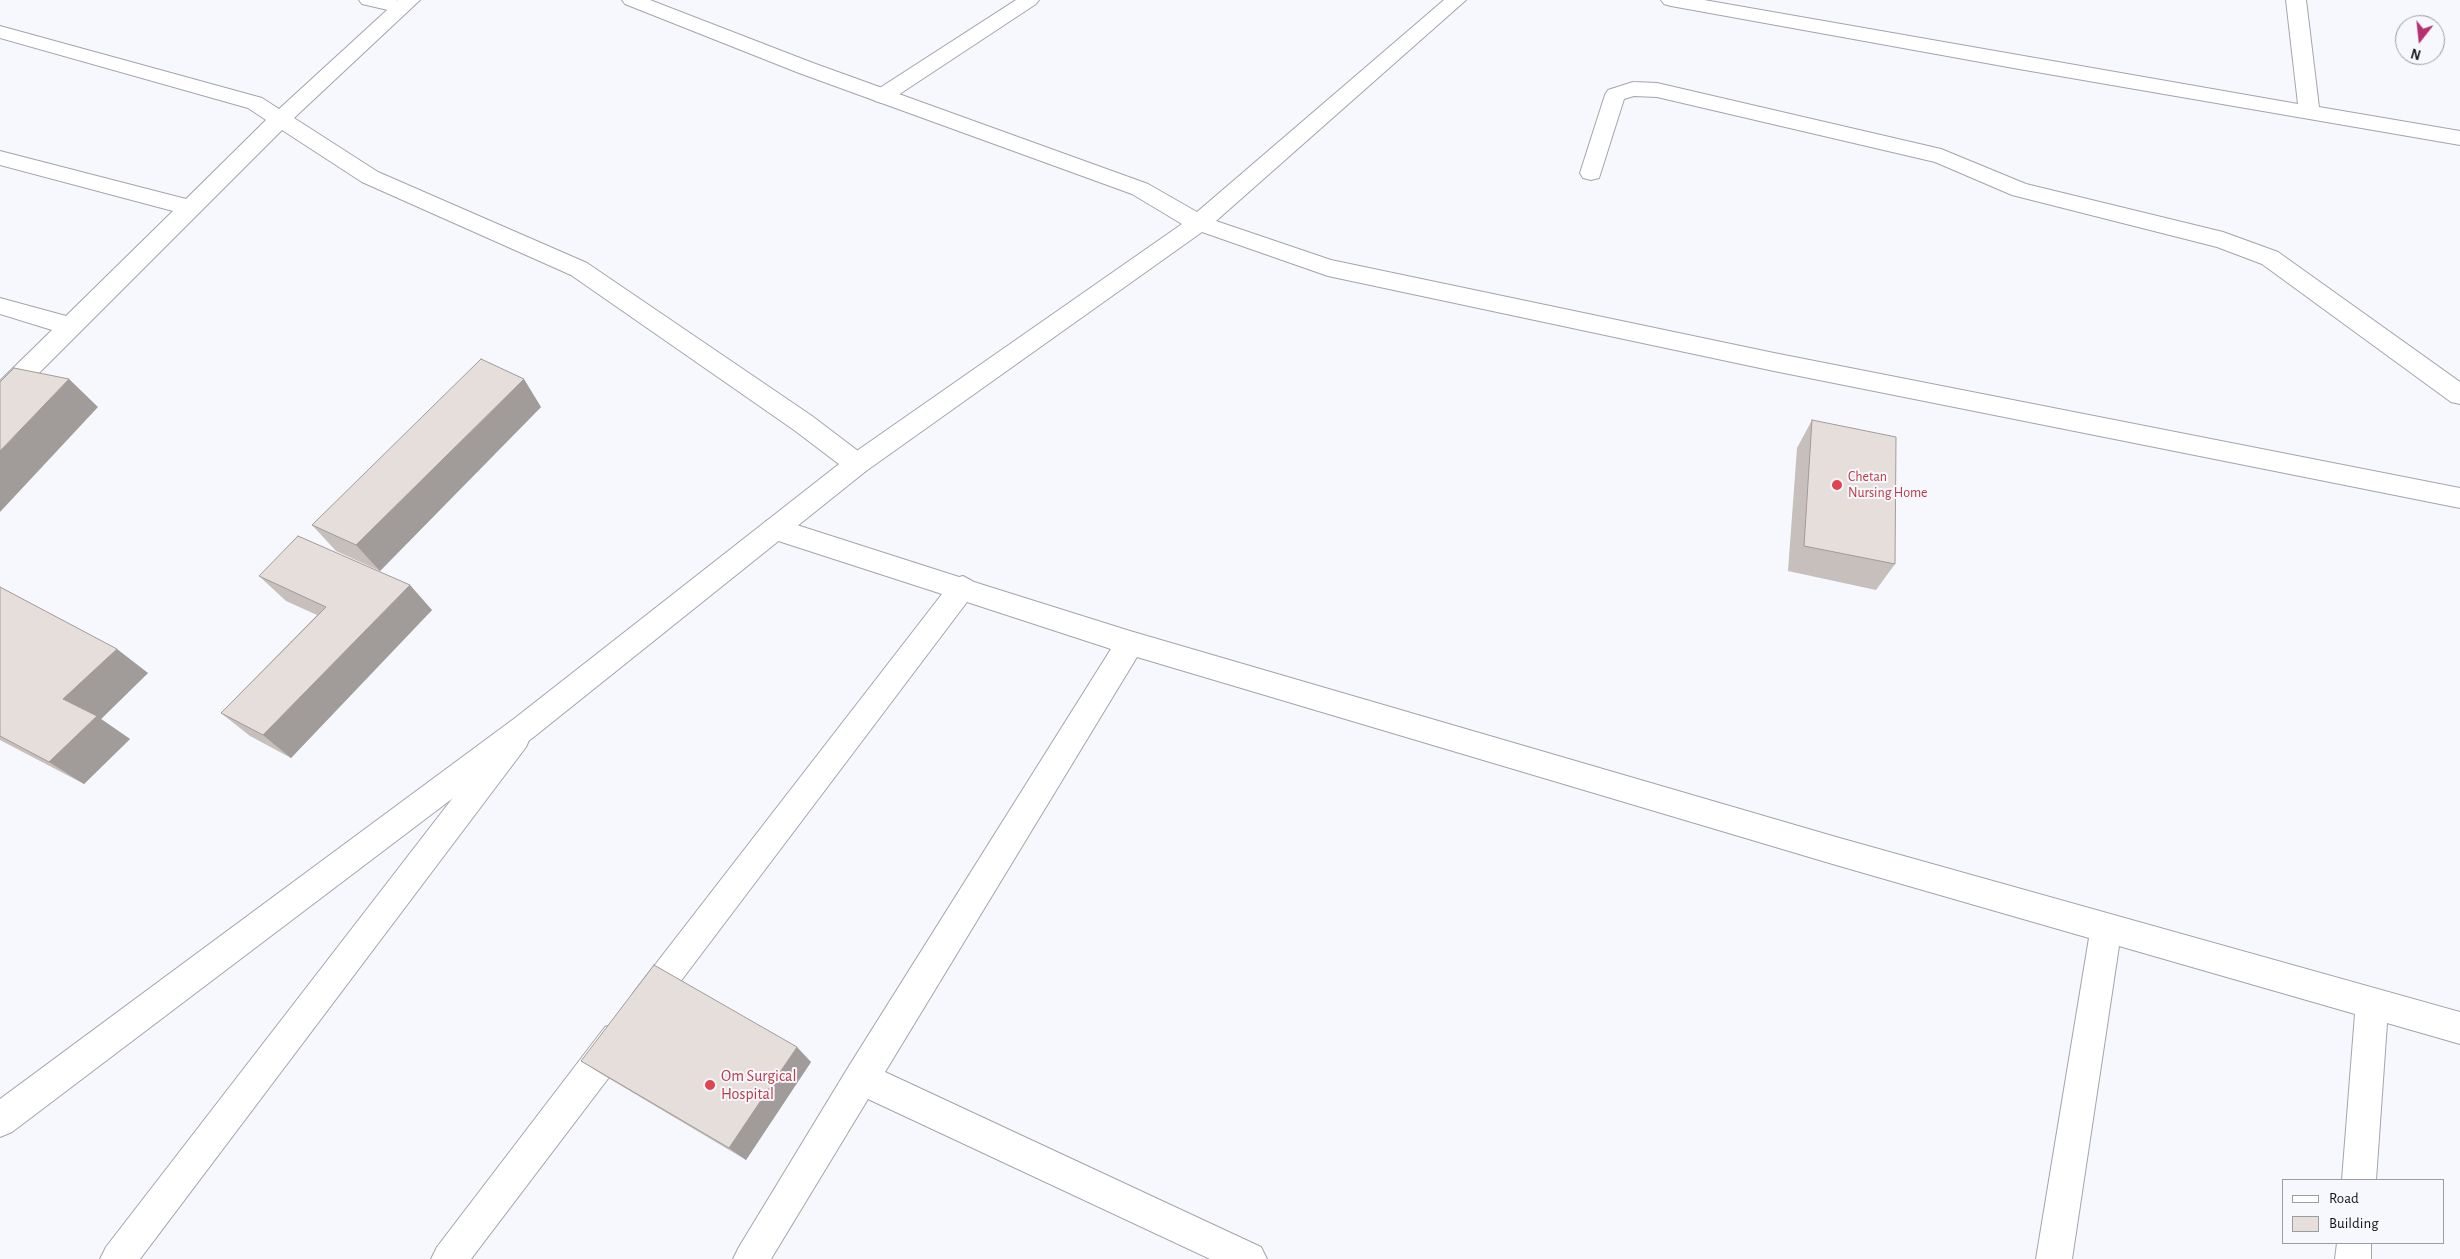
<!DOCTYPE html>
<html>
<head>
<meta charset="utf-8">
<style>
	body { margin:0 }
	#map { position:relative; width:2460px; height:1259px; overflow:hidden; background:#f6f8fe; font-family:"Alegreya Sans",sans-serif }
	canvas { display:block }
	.legend { position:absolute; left:2282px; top:1179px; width:162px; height:65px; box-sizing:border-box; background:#f6f8fe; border:1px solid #9b9da1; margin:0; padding:6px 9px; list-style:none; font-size:15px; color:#131416 }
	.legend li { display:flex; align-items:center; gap:10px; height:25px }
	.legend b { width:25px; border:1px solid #9b9da1 }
	.north { position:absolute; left:2395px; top:15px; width:50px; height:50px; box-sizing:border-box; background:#f6f8fe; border:1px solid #9b9da1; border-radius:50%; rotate:196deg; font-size:14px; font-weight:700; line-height:20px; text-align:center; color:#131416 }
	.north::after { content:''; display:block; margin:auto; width:18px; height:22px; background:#b82f6f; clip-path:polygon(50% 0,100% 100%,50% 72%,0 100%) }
</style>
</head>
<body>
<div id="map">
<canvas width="2460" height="1259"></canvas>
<ul class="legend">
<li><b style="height:6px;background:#fff"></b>Road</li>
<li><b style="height:14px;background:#e6deda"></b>Building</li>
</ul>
<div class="north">N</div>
</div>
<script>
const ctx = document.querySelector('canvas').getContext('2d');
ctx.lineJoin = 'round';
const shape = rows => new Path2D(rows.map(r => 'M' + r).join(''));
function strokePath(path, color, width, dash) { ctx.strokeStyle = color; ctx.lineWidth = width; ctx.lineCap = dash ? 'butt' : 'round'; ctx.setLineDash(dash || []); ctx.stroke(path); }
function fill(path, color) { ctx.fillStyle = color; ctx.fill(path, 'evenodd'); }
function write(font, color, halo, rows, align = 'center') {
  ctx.font = font + ' "Alegreya Sans",sans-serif'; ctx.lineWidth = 4; ctx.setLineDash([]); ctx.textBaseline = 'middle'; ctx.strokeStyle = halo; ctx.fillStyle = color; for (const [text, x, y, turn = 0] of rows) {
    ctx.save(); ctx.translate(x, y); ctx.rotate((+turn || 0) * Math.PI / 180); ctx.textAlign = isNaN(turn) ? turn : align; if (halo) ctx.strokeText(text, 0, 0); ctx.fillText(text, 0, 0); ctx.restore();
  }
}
const service = shape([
	[359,0,396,0,408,3,411,7,408,11,401,13,362,4,359,0],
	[1633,82,1657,83,1941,149,2026,184,2223,232,2278,252,2460,382,2460,404,2451,402,2262,264,2217,247,2012,195,1935,162,1657,97,1634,96,1624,99,1599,178,1591,180,1583,178,1580,173,1605,95,1608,90,1633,82]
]);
const minor = shape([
	[398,0,420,0,294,118,378,172,587,263,812,416,866,457,870,464,866,471,857,474,848,471,794,430,571,275,362,182,282,130,9,403,0,405,0,381,52,330,0,314,0,298,66,316,173,211,0,165,0,151,186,199,266,120,248,108,0,38,0,26,262,98,279,109,398,0],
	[1016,0,1039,0,1036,4,889,101,882,103,875,101,872,96,875,91,1016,0],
	[1661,0,1704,0,2298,104,2286,0,2306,0,2319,107,2460,131,2460,145,2019,69,1671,6,1664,4,1661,0],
	[775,518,959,577,963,576,974,582,1130,631,1836,837,2460,1012,2460,1044,2387,1023,2376,1180,2342,1180,2355,1014,2119,946,2072,1259,2036,1259,2089,938,1836,865,1137,657,885,1072,1261,1247,1267,1259,1210,1259,868,1099,771,1259,733,1259,739,1247,849,1066,1111,649,967,602,656,1014,645,1019,634,1014,629,1003,634,992,942,594,766,537,762,529,766,521,775,518],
	[516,725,526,729,530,738,526,747,140,1259,100,1259,106,1247,506,729,516,725],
	[617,1023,629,1027,633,1039,629,1051,471,1259,431,1259,437,1247,605,1027,617,1023],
	[2337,1243,2371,1243,2371,1259,2335,1259,2337,1243]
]);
const tertiary = shape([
	[622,0,650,0,813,63,1148,184,1197,212,1444,0,1466,0,1216,221,1331,260,1774,353,2460,488,2460,508,1774,371,1328,276,1202,232,866,471,535,736,12,1132,0,1137,0,1099,515,718,848,457,1182,224,1132,194,799,73,625,4,622,0]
]);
const wall = shape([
	[541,407,380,571,336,551,312,525],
	[1812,420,1895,564,1876,590,1788,571,1797,448],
	[259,576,432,610,291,758,250,736,221,713,317,615,286,601],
	[0,587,148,673,101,719,130,739,84,784,0,740],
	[581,1061,811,1062,746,1160,603,1075]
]);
const shadedWall = shape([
	[69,379,98,407,0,512,0,451],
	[524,379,541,407,380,571,356,545],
	[410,585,432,610,291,758,263,735],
	[117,649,148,673,101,719,130,739,84,784,49,762,63,699],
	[797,1047,811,1062,746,1160,729,1148]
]);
const building = shape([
	[481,359,524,379,356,545,312,525,481,359],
	[14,368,69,379,0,451,0,382,14,368],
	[1812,420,1896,437,1895,564,1804,546,1812,420],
	[298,536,410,585,263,735,221,713,326,607,259,576,298,536],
	[0,587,117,649,63,699,97,716,49,762,0,736,0,587],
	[654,965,797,1047,729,1148,581,1061,654,965]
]);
const markers = [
	[1837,485,6,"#e0444e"],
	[710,1085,6,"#e0444e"]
];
const healthNames = [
	["Chetan",1848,477],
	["Nursing Home",1848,493]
];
const nearHealthnames = [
	["Om Surgical",721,1076],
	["Hospital",721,1094]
];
strokePath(service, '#a3a5ac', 2);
strokePath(minor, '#a3a5ac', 2);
strokePath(tertiary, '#a3a5ac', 2);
fill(service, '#fff');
fill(minor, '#fff');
fill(tertiary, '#fff');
fill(wall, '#c6bfbb');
fill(shadedWall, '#a19b99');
fill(building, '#e6deda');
strokePath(building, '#a19b99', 1);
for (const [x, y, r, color] of markers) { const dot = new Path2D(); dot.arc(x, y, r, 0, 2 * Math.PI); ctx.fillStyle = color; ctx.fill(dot); strokePath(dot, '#f6f8fe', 2); }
write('14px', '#be3a42', '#f6f8fe', healthNames, 'left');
write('16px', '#be3a42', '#f6f8fe', nearHealthnames, 'left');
</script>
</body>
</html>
